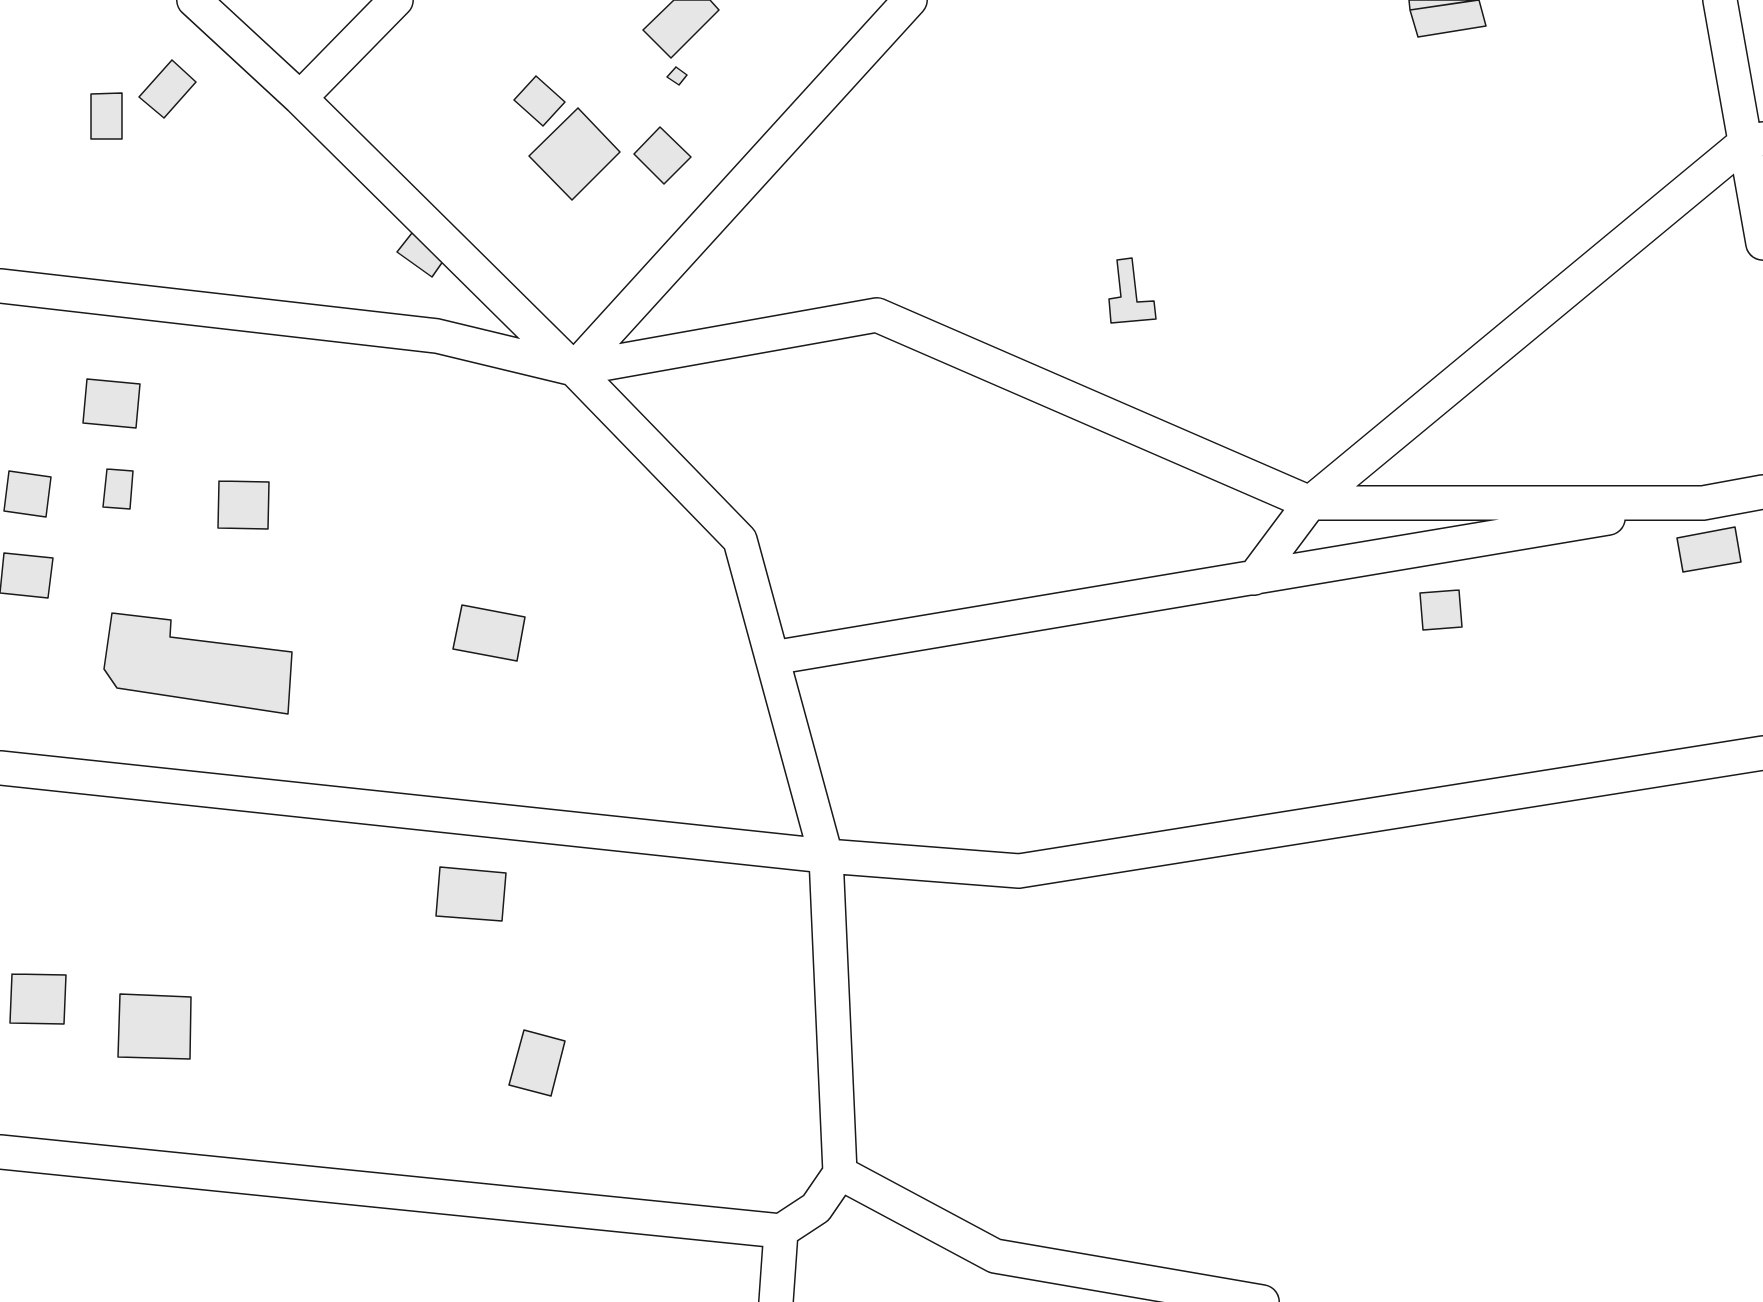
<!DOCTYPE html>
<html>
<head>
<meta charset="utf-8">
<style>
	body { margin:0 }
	canvas { display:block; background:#fff }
</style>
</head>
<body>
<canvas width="1763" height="1302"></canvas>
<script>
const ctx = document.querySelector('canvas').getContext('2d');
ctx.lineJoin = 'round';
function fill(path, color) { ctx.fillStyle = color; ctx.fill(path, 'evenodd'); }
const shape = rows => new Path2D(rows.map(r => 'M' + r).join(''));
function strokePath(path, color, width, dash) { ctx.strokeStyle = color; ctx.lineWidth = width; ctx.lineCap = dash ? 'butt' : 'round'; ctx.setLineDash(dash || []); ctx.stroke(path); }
const building = shape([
	[674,0,710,0,719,10,671,58,643,30,674,0],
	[1409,0,1477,0,1410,10,1409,0],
	[1479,0,1486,26,1418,37,1410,10,1479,0],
	[172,60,196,82,164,118,139,97,172,60],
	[676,67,687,75,679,85,667,77,676,67],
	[536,76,565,102,543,126,514,100,536,76],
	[122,93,122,139,91,139,91,94,122,93],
	[578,108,620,152,572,200,529,156,578,108],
	[660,127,691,157,664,184,634,154,660,127],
	[412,233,446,257,432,277,397,252,412,233],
	[1132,258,1137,302,1154,301,1156,319,1111,323,1109,299,1121,297,1117,260,1132,258],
	[87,379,140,384,136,428,83,423,87,379],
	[107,469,133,471,130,509,103,507,107,469],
	[9,471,51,477,46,517,4,511,9,471],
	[219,481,269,482,268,529,218,528,219,481],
	[1735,527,1741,562,1683,572,1677,538,1735,527],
	[4,553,53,558,48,598,0,593,4,553],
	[1459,590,1462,627,1423,630,1420,593,1459,590],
	[462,605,525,617,517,661,453,649,462,605],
	[112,613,171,620,170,637,292,652,288,714,117,688,104,669,112,613],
	[440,867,506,873,502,921,436,916,440,867],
	[12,974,66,975,64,1024,10,1023,12,974],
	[120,994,191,997,190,1059,118,1057,120,994],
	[524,1030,565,1041,551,1096,509,1085,524,1030]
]);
const minor = shape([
	[1720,0,1763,243],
	[300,98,396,0],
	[0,286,437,336,574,369,877,315,1310,503,1703,503,1763,492],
	[574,369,910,0],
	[1254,578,1310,503,1746,142,1763,139],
	[772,658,1608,518],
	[0,768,826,856,1019,871,1763,753],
	[0,1152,781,1231,816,1208,840,1173,826,856,740,540,574,369,300,98,194,0],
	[840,1173,995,1256,1262,1302],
	[776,1302,781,1231]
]);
fill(building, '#e6e6e6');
strokePath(building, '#1a1a1a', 1.5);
strokePath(minor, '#1a1a1a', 36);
strokePath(minor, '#fff', 33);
</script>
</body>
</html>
